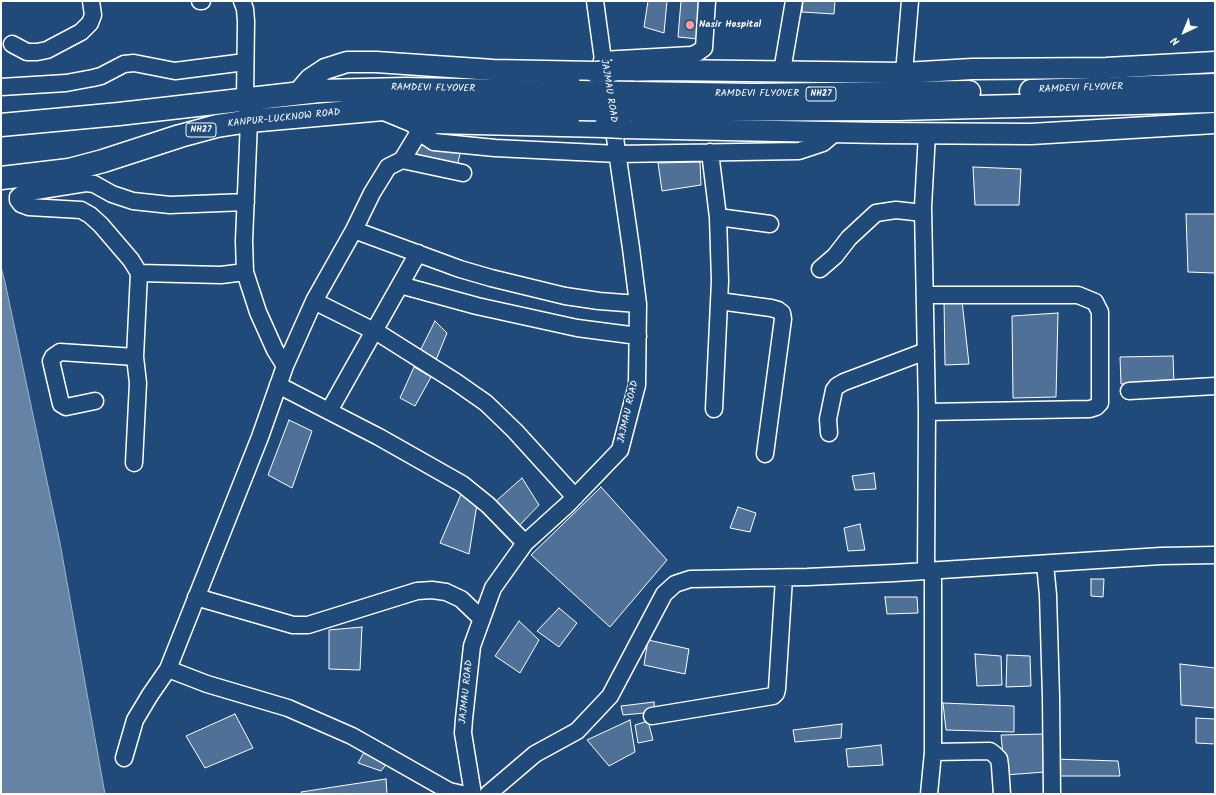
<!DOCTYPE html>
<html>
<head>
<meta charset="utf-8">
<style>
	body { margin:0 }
	#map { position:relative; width:1216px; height:795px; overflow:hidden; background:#1f4a7a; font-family:Kalam,sans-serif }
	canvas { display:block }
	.frame { position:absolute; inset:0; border:2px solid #fff; pointer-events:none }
	.north { position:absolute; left:1164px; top:12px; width:40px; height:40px; -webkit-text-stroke:3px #1f4a7a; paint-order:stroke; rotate:224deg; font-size:11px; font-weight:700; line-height:16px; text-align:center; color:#fff }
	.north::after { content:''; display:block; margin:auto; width:14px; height:18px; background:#fff; clip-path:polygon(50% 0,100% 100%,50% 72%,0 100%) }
</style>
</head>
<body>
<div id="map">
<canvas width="1216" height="795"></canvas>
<div class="frame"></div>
<div class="north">N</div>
</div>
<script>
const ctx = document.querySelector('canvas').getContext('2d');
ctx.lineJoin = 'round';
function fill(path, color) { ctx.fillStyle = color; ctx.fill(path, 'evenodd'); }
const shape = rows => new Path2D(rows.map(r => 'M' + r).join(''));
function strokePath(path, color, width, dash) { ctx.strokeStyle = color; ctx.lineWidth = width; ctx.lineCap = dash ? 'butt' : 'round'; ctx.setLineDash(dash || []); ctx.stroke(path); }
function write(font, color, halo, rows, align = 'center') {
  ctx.font = font + ' Kalam,sans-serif'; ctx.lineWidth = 4; ctx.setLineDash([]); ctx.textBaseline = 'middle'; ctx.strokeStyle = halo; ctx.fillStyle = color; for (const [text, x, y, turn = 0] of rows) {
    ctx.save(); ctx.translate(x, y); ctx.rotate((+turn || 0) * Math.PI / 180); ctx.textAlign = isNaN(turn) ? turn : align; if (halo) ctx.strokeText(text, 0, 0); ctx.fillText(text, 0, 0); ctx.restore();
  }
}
const water = shape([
	[1,267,5,282,60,543,105,794,1,794,1,267]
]);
const building = shape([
	[648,1,667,1,664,33,644,27,648,1],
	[681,1,703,1,699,39,678,37,681,1],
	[803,1,835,1,834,14,802,12,803,1],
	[416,144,461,150,457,166,415,158,416,144],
	[700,162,701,185,662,191,658,163,700,162],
	[973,167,1021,169,1019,205,975,205,973,167],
	[1186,214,1215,214,1215,273,1188,272,1186,214],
	[944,299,962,301,969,364,945,365,944,299],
	[1058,313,1056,397,1013,398,1012,316,1058,313],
	[435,321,447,333,436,360,420,351,435,321],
	[1173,356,1174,383,1121,384,1120,357,1173,356],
	[414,367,431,377,415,406,400,398,414,367],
	[289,420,312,431,292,488,268,475,289,420],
	[874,473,876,489,855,490,852,476,874,473],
	[522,478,539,505,517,528,495,502,522,478],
	[601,487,667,560,610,627,531,555,601,487],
	[462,492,477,504,469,554,440,543,462,492],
	[738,507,756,513,750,532,730,528,738,507],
	[860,524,865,550,848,551,844,528,860,524],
	[1091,579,1104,579,1103,597,1091,596,1091,579],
	[885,597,917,597,918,613,887,614,885,597],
	[559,608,577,623,559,647,537,631,559,608],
	[519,621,539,640,520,673,495,656,519,621],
	[362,627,360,670,329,669,329,630,362,627],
	[648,640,689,649,685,674,644,665,648,640],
	[975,654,1001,656,1002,685,977,686,975,654],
	[1007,655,1030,656,1031,686,1006,687,1007,655],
	[1180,664,1215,668,1215,708,1181,705,1180,664],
	[654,702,655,712,623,715,621,706,654,702],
	[943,703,1014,706,1014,732,946,730,943,703],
	[235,714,253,748,205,768,186,736,235,714],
	[1196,718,1215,719,1215,744,1196,743,1196,718],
	[630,720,635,752,609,766,587,740,630,720],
	[648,721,653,740,638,743,635,725,648,721],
	[842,724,841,738,795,742,793,730,842,724],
	[1044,734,1045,772,1005,775,1001,735,1044,734],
	[881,745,883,765,848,767,846,749,881,745],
	[367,747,388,762,381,771,358,763,367,747],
	[1053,759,1118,761,1120,776,1055,776,1053,759],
	[386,779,387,794,302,794,301,792,386,779]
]);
const minor = shape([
	[200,1,202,1],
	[242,1,245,9,246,21,245,99,249,121,244,241,245,272,258,312,275,350,285,366],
	[595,1,606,82],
	[12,44,27,52,37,52,47,50,81,32,90,23,93,15,91,1],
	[602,60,691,55,697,53,704,48,707,1],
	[782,71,794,1],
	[904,73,910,1],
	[1,87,66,83,93,78,101,76,124,64,134,63,175,71,245,62],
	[411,121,419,132,434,142,495,148,618,154,799,151,823,143,836,132],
	[710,152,718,217,720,281,714,409],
	[402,160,419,132],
	[718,217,770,224],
	[354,230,460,269,491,278,565,296,599,301,638,304],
	[820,269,835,256,849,238,876,213,896,210,923,213],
	[139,273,221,275,245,272],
	[400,285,477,306,577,328,638,336],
	[925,295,1078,295,1095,302,1100,312,1100,403,1096,407,1090,409,927,412],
	[314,301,380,334,456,382,486,403,515,431,575,497],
	[719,301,771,308,778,310,782,313,783,319,765,454],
	[278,385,379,437,462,484,488,505,525,543],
	[1129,391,1215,386],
	[95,401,66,407,61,404,51,361,53,357,60,352,135,357],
	[329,411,418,253],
	[829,433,828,419,834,390,837,386,844,382,926,351],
	[134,463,138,383,135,357,139,273,131,260,101,225,90,215,81,210,29,207,21,204,18,200,18,197,23,193,86,183,94,184,112,194,133,201,170,205,246,202],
	[1045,564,1048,595,1051,697,1052,794],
	[926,571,927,412,923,207,927,133],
	[933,571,933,752,990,751,994,754,999,759,1000,766,1002,794],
	[196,597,293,625,308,625,417,591,432,590,446,592,461,599,482,619],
	[168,669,207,684,288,708,352,736,449,791,462,794],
	[652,716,773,696,776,693,777,689,784,578],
	[124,758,135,720,150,695,168,669,260,437,285,366,314,301,354,230,372,193,388,167,402,160,463,173],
	[473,794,463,733,464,719,472,646,493,588,525,543,567,505,620,450,637,385,638,304,631,248,612,117],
	[488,794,535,754,577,731,610,696,664,594,675,584,690,579,807,577,894,573,1161,556,1215,555],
	[929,794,933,752]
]);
const major = shape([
	[613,71,665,70,904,73,972,69,1106,68,1215,62],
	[298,93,310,79,325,69,347,62,376,62,493,70,595,72],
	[382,109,411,121,434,123,604,127],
	[623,128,881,133,1031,134,1215,123]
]);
const highway = shape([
	[1031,91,1215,85],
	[634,93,753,95,969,92],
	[631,110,897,109,1215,101],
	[1,125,119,114,319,91,405,89,579,92],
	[1,178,69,170,103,161,180,136,217,126,249,121,428,105,579,109]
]);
const majorBridge = shape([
	[595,72,613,71],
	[604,127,623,128]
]);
const highwayBridge = shape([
	[579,92,634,93],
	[579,109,631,110]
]);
const markers = [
	[690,25,5,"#ff9aa2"]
];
const shields = [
	[821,94,30],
	[201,130,30]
];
const shieldNames = [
	["NH27",821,94],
	["NH27",201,130]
];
const poiNames = [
	["Nasir Hospital",699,25]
];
const streetNames = [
	["RAMDEVI FLYOVER",433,89,1],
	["RAMDEVI FLYOVER",1081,89,-2],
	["JAJMAU ROAD",608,91,81],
	["RAMDEVI FLYOVER",757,94],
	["KANPUR-LUCKNOW ROAD",284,119,-6],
	["JAJMAU ROAD",629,412,-77],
	["JAJMAU ROAD",467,692,-84]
];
fill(water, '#6583a4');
strokePath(water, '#a3b5c8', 1);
fill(building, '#507197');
strokePath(building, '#fff', 1);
strokePath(minor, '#fff', 19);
strokePath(major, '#fff', 23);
strokePath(highway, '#fff', 25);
strokePath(minor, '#1f4a7a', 16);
strokePath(major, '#1f4a7a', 20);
strokePath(highway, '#1f4a7a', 22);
strokePath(majorBridge, '#fff', 23, []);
strokePath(highwayBridge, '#fff', 25, []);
strokePath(majorBridge, '#1f4a7a', 20);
strokePath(highwayBridge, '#1f4a7a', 22);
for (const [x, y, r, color] of markers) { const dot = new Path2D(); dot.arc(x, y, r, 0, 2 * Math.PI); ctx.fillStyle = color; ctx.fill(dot); strokePath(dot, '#1f4a7a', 1.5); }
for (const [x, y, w] of shields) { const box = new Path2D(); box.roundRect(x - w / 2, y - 7, w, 14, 3); ctx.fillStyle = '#1f4a7a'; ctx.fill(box); strokePath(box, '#fff', 1); }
write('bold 9px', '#fff', null, shieldNames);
write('bold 10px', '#fff', '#1f4a7a', poiNames, 'left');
write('10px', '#fff', '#1f4a7a', streetNames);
</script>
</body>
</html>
